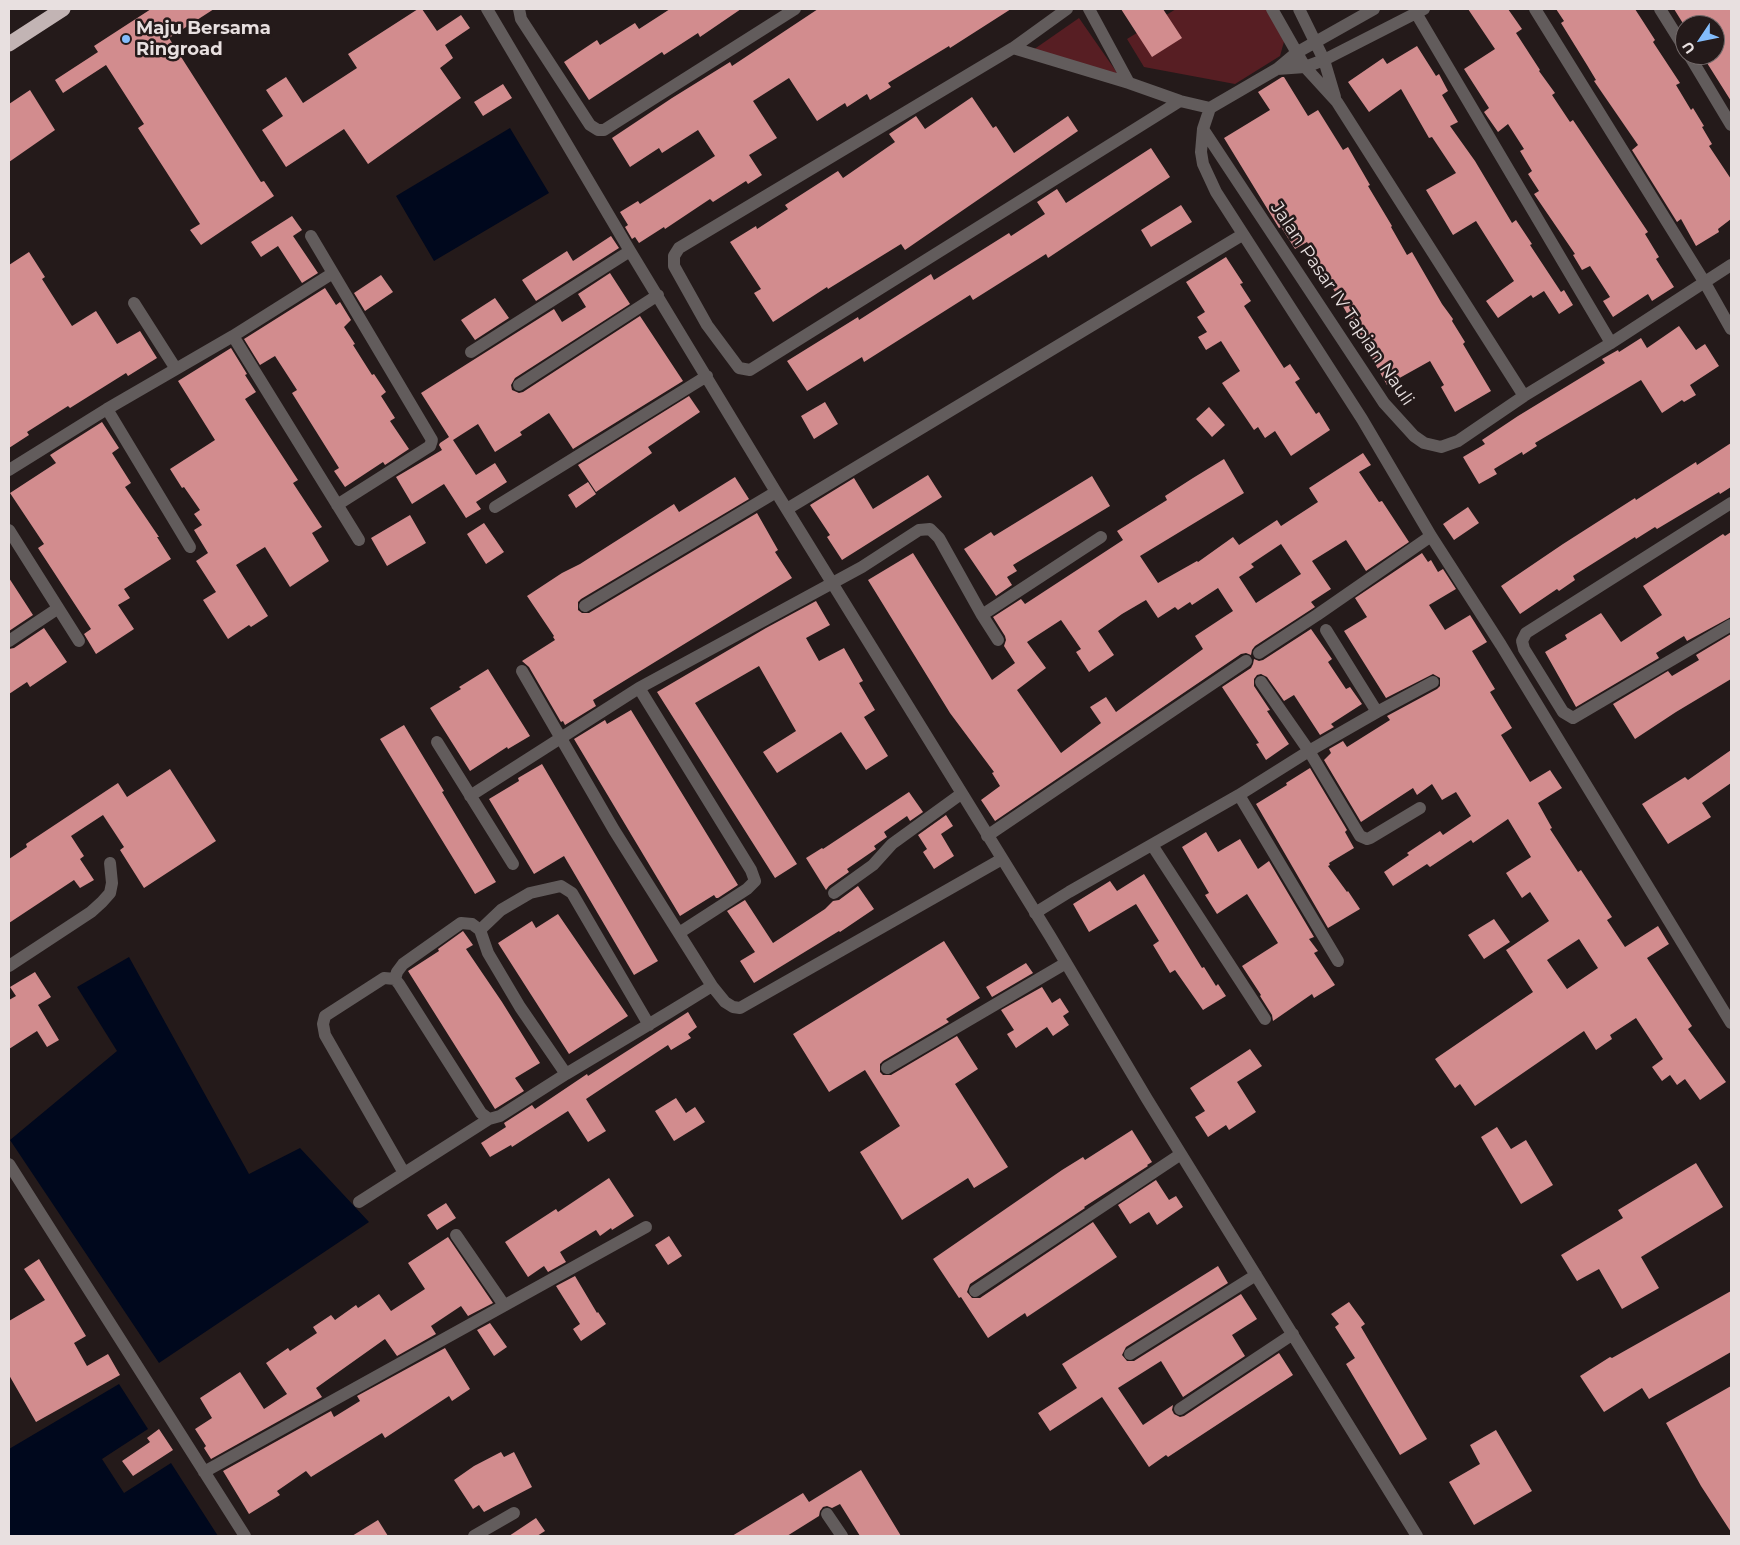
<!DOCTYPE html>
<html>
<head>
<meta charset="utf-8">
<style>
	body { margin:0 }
	#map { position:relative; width:1740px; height:1545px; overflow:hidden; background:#241a1a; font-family:Montserrat,sans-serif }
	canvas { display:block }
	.frame { position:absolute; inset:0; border:10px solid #e8e0e0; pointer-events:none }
	.north { position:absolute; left:1675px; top:15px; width:50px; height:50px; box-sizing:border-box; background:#241a1a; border:1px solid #726969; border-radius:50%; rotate:236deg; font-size:14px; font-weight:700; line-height:20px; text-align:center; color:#e8e0e0 }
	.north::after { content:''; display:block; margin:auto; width:18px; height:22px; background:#83bcfb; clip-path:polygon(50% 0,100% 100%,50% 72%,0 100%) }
</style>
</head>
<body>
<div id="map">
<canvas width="1740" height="1545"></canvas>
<div class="frame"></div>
<div class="north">U</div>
</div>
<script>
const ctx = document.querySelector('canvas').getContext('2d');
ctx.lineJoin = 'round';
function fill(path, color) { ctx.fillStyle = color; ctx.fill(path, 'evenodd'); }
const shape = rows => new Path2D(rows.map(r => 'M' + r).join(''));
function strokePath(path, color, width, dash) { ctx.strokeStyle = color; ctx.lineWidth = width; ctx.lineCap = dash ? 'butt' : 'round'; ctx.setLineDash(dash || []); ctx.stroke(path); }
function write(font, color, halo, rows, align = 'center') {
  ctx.font = font + ' Montserrat,sans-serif'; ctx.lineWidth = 5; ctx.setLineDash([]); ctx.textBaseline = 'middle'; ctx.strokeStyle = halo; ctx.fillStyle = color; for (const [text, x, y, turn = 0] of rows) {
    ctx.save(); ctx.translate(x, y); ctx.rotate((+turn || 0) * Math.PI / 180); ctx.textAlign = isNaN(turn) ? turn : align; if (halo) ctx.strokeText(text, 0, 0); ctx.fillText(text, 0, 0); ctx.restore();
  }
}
const green = shape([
	[1176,9,1268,9,1285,38,1280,56,1235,84,1144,67,1127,39],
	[1079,18,1120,77,1033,50]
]);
const water = shape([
	[510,128,549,193,434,261,396,196],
	[129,957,249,1174,300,1148,369,1222,159,1363,10,1140,117,1051,77,987],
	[119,1384,148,1429,102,1459,124,1493,171,1463,218,1536,9,1536,9,1449]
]);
const building = shape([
	[151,9,214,9,169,38,261,182,264,181,274,196,201,245,190,230,200,224,138,128,144,124,106,65,63,93,55,80,98,52,94,46],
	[418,9,422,9,437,31,461,15,470,28,445,45,453,58,440,68,461,98,368,164,344,129,286,167,262,130,283,116,266,90,286,77,303,103,357,68,348,54],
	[670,9,741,9,700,37,698,33,664,55,662,52,589,100,564,62,597,40,600,45,635,23,639,29],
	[818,9,1011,9,950,48,949,46,888,83,891,87,870,100,867,94,847,107,845,103,817,121,789,78,753,101,777,138,749,155,762,175,748,184,746,181,713,202,710,199,665,229,664,227,639,243,635,237,632,239,625,227,628,225,620,212,638,201,640,204,715,156,698,130,662,153,659,148,630,167,612,138,672,98,730,62,732,66],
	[1121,9,1163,9,1182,38,1152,57],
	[1468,9,1508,9,1522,29,1516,33,1540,70,1539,71,1555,93,1552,95,1570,122,1573,120,1648,232,1645,234,1659,257,1656,259,1674,287,1652,301,1648,294,1613,317,1603,301,1610,297,1590,266,1582,270,1573,255,1575,254,1534,194,1539,191,1528,174,1532,171,1520,151,1524,149,1508,124,1498,132,1484,112,1489,108,1464,69,1495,49],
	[1556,9,1635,9,1655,40,1653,42,1680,83,1676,85,1691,110,1693,108,1704,126,1702,127,1712,144,1709,146,1731,179,1731,219,1718,229,1719,232,1696,246,1681,219,1677,222,1632,150,1638,145,1594,81,1596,80,1587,65,1561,23,1564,21],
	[1674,9,1731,9,1731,101,1702,55,1715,55,1715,25,1684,25],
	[1417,46,1436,76,1439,74,1448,91,1442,95,1458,122,1450,126,1475,161,1512,223,1516,220,1532,244,1530,245,1561,292,1564,290,1573,305,1559,314,1544,291,1533,298,1531,295,1498,318,1486,301,1514,281,1476,221,1453,235,1426,190,1456,173,1432,137,1429,138,1401,89,1369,112,1348,82,1383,58,1387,64],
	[1282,77,1284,77,1308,116,1318,110,1343,150,1348,147,1370,185,1368,186,1392,226,1391,227,1407,255,1412,252,1442,304,1453,319,1452,321,1465,342,1463,344,1491,391,1455,412,1441,387,1444,385,1430,361,1387,385,1307,242,1295,249,1281,227,1279,228,1224,138,1270,110,1258,92],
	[503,84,512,98,483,116,474,102],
	[30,90,55,130,9,162,9,104],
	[972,97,993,128,996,126,1014,153,1068,116,1078,131,905,250,901,244,828,289,827,287,773,322,754,293,761,289,730,242,756,226,757,229,788,209,785,205,838,171,843,178,895,142,889,134,916,116,925,129],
	[1151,148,1170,177,1048,258,1046,254,973,300,970,295,864,362,862,357,807,391,787,361,858,317,859,320,931,274,934,280,1009,233,1011,236,1045,214,1037,202,1057,189,1066,203],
	[1181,205,1192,222,1151,247,1141,230],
	[292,216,302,230,293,236,318,273,302,283,278,246,261,257,251,242],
	[611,236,619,248,536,301,522,280,567,251,573,261],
	[29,252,45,277,42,279,72,326,96,311,117,344,140,331,157,358,128,376,126,373,70,408,68,406,27,432,29,435,9,448,9,265],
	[1226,257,1243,283,1240,284,1251,301,1244,306,1284,368,1290,364,1300,379,1295,382,1316,414,1319,412,1330,430,1291,456,1275,431,1265,438,1258,427,1254,430,1222,383,1240,371,1221,341,1206,350,1198,337,1207,332,1197,317,1205,312,1186,282],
	[610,273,630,304,515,378,511,385,512,390,519,393,523,392,640,316,683,381,573,449,549,413,520,432,522,435,495,452,478,424,453,440,476,475,495,463,507,482,476,502,481,509,466,518,444,484,412,504,396,477,442,450,439,445,440,443,449,437,421,393,554,309,562,322,586,307,578,294],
	[381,275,393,292,365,311,354,293],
	[325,288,336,305,340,302,351,320,344,327,355,344,353,345,372,375,374,374,386,392,381,396,395,418,390,421,409,449,385,465,383,462,345,487,334,471,339,468,292,393,297,390,275,356,260,365,244,339],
	[495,298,509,318,475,340,461,320],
	[1679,326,1696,350,1705,344,1719,366,1690,385,1696,395,1684,402,1682,400,1662,413,1641,380,1535,443,1537,446,1523,455,1522,452,1494,469,1497,474,1479,484,1463,457,1485,444,1482,440,1518,416,1605,363,1602,359,1618,350,1619,352,1641,338,1647,348],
	[231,348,247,374,245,375,256,392,245,399,298,480,293,483,322,527,312,533,329,561,290,587,265,547,236,565,268,616,251,627,249,625,228,639,203,600,216,592,196,561,208,553,194,530,202,525,194,514,200,510,184,487,182,488,170,469,215,440,178,381],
	[689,396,700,412,648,447,652,453,596,492,578,465],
	[825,402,838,424,814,439,801,416],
	[1209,407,1225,425,1212,437,1196,419],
	[102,422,119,448,112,453,131,483,125,487,159,537,157,537,171,559,124,589,130,598,118,605,134,629,96,654,84,634,91,629,38,548,44,544,10,493,56,463,50,455],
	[1731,443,1731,487,1720,494,1719,492,1657,529,1655,527,1636,539,1635,537,1573,576,1575,580,1559,591,1557,589,1520,614,1501,586,1563,544,1635,498,1636,500,1696,462,1697,465],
	[1363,453,1371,465,1359,472,1379,502,1382,501,1409,542,1366,571,1346,540,1312,561,1331,589,1311,602,1315,607,1255,646,1252,650,1251,655,1246,653,1241,654,995,821,981,800,1000,786,992,773,994,772,950,713,868,580,913,553,992,680,1015,663,1004,646,1006,640,1005,636,993,617,1021,599,1025,604,1123,540,1117,531,1167,500,1165,496,1193,478,1224,459,1244,493,1140,556,1158,583,1197,561,1198,562,1233,537,1239,545,1277,520,1281,526,1318,502,1309,488],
	[1281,544,1301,574,1256,603,1239,577,1254,567,1251,564],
	[1218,588,1233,611,1195,636,1203,649,1116,712,1106,697,1090,707,1101,723,1061,753,1017,690,1046,668,1027,642,1061,620,1081,649,1076,652,1089,672,1114,655,1098,631,1122,614,1146,600,1158,618,1175,607,1178,610,1190,602,1192,605],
	[928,475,942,497,842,560,827,537,830,535,810,505,854,478,873,509],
	[1092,476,1110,506,1013,565,1017,571,1007,577,1012,585,996,596,964,549,991,532,994,536],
	[735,477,749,499,581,599,578,602,578,610,582,613,589,613,757,513,778,550,775,552,792,578,593,700,596,706,565,725,563,721,561,722,529,667,522,661,555,640,553,637,554,636,527,596,562,573,580,564,674,504,679,512],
	[588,482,596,494,576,508,568,495],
	[1468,507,1479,523,1454,540,1443,524],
	[410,515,426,543,387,566,371,538],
	[484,523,504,552,486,564,467,534],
	[1731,532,1731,617,1687,641,1684,636,1656,653,1659,658,1576,707,1545,652,1567,639,1565,635,1601,613,1621,642,1662,615,1643,586,1723,534,1725,536],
	[1422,553,1428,562,1431,560,1438,572,1443,569,1456,589,1429,605,1445,630,1470,615,1487,642,1472,651,1495,689,1490,692,1512,728,1501,735,1530,782,1550,770,1562,788,1538,803,1552,828,1550,829,1578,872,1581,870,1612,917,1607,920,1625,947,1658,926,1669,944,1647,958,1692,1026,1688,1029,1726,1082,1700,1100,1685,1079,1677,1085,1670,1075,1662,1081,1652,1067,1663,1059,1636,1018,1610,1035,1612,1039,1596,1050,1584,1031,1475,1106,1460,1084,1455,1088,1435,1059,1533,992,1506,950,1549,921,1530,892,1522,898,1506,873,1531,857,1508,819,1473,843,1471,840,1430,867,1427,864,1393,886,1384,872,1409,855,1407,853,1440,831,1443,835,1471,816,1456,792,1442,800,1432,784,1417,795,1413,788,1361,822,1324,760,1331,753,1329,749,1343,741,1347,747,1390,720,1387,716,1437,689,1440,686,1440,678,1433,674,1386,698,1344,631,1367,617,1355,598],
	[1579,939,1598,968,1567,989,1547,960],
	[9,578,33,615,9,631],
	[816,601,830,625,806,638,819,661,844,648,863,681,859,683,875,710,864,717,888,756,866,770,841,732,777,773,763,752,796,731,759,666,695,703,797,864,775,878,657,692,766,628],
	[44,628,67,662,30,687,27,682,9,694,9,649,14,648],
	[1311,629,1332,659,1328,662,1346,689,1350,687,1362,704,1331,724,1334,727,1320,735,1294,695,1284,701,1267,677,1261,674,1257,675,1254,679,1254,686,1270,710,1267,711,1289,744,1266,760,1256,744,1259,743,1222,687,1251,668,1253,664,1254,659,1259,661,1263,660],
	[1731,634,1731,679,1676,712,1635,739,1613,704,1668,671,1672,676,1699,660,1696,655],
	[488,669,530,736,508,749,507,747,470,771,430,708,461,689,459,687],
	[631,710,738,885,718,898,716,898,714,895,680,916,574,739,605,720,607,724],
	[404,725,444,791,442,792,496,882,475,894,380,739],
	[1731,750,1731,783,1702,803,1711,817,1668,844,1642,804,1685,777,1688,780],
	[542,764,658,961,634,975,564,856,534,874,489,799,519,781,518,778],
	[1310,768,1347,830,1345,832,1354,848,1329,863,1330,865,1328,866,1347,892,1348,891,1360,909,1328,928,1256,804,1287,785,1286,783],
	[170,769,216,841,144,888,120,850,124,847,103,815,71,836,84,856,80,859,94,880,80,888,74,880,9,923,9,859,27,847,26,844,118,783,127,797],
	[909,792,923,812,910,821,907,816,884,832,887,837,874,846,876,849,847,869,849,872,829,886,826,890,806,858,822,848,823,849],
	[946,815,953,826,941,834,954,856,934,869,923,852,927,849,918,835],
	[1206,832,1218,852,1240,839,1258,869,1269,861,1314,937,1309,939,1318,951,1314,953,1335,985,1314,998,1312,994,1273,1021,1272,1015,1260,996,1261,995,1242,966,1278,943,1247,894,1217,914,1205,895,1209,893,1182,847],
	[1144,874,1202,968,1204,967,1216,986,1218,984,1226,996,1203,1010,1175,970,1170,973,1153,945,1159,941,1136,904,1089,932,1073,904,1110,881,1117,891],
	[858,886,874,909,840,932,839,931,754,983,740,961,755,952,727,911,745,900,773,943,825,909,833,901,839,900],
	[558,914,628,1016,569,1054,498,943,532,921,536,928],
	[1494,919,1510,942,1484,959,1468,935],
	[463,931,473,945,466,949,502,1002,540,1063,515,1078,524,1091,495,1109,408,971,439,951,438,949],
	[944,941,980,998,946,1019,949,1022,883,1061,880,1064,880,1072,883,1075,891,1075,957,1036,978,1069,955,1084,1008,1167,974,1188,968,1178,902,1220,860,1152,900,1126,865,1070,829,1092,793,1034],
	[1026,963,1033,973,992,997,986,987],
	[35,972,51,997,38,1005,59,1040,47,1047,37,1031,9,1049,9,1000,16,996,10,987],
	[1042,987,1052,1003,1060,998,1069,1012,1063,1016,1069,1025,1053,1036,1047,1027,1016,1048,1007,1034,1014,1030,1001,1010],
	[688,1012,697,1027,688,1034,691,1038,671,1050,668,1045,586,1099,606,1131,588,1142,568,1111,512,1147,511,1145,490,1157,481,1143,506,1127,504,1123,532,1105,535,1109,587,1074,588,1076],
	[1250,1049,1262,1066,1237,1082,1256,1112,1229,1130,1226,1125,1208,1137,1195,1117,1205,1111,1190,1088],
	[676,1098,686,1113,695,1107,705,1122,674,1141,655,1111],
	[1497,1127,1511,1149,1526,1140,1553,1185,1521,1204,1481,1137],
	[1132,1130,1152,1162,1147,1165,1148,1166,1084,1207,1085,1208,970,1284,967,1292,972,1298,980,1298,1093,1222,1117,1257,1027,1317,1025,1313,988,1338,961,1297,959,1298,933,1259,1062,1170,1083,1157,1085,1160],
	[1696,1163,1723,1207,1641,1257,1659,1288,1622,1309,1599,1269,1577,1281,1561,1255,1623,1218,1618,1210],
	[609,1178,634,1216,612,1230,611,1228,600,1236,596,1230,560,1252,566,1262,548,1272,544,1266,528,1277,505,1242,556,1209,558,1212],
	[1156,1180,1169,1200,1176,1196,1183,1207,1157,1225,1149,1212,1130,1224,1118,1205],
	[446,1203,456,1218,437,1230,427,1215],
	[669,1236,682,1256,668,1265,655,1245],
	[448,1237,493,1303,468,1316,461,1306,431,1326,436,1334,397,1356,385,1339,316,1388,322,1397,211,1459,204,1448,206,1446,195,1429,212,1418,200,1398,240,1372,264,1409,287,1394,266,1363,288,1348,290,1351,317,1333,313,1327,331,1315,335,1320,356,1305,358,1308,379,1294,391,1311,425,1289,408,1263],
	[39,1259,86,1336,74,1343,87,1366,108,1354,120,1375,36,1422,9,1375,9,1321,45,1300,24,1269],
	[1218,1266,1228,1283,1126,1347,1122,1355,1127,1361,1134,1361,1241,1294,1257,1319,1232,1335,1245,1356,1183,1397,1161,1361,1118,1388,1143,1425,1173,1405,1172,1410,1174,1414,1180,1417,1184,1416,1279,1353,1293,1375,1168,1457,1166,1455,1149,1467,1102,1397,1050,1431,1038,1413,1077,1388,1062,1364],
	[575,1276,597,1313,598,1312,606,1324,581,1341,573,1329,580,1324,556,1286],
	[1731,1291,1731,1352,1649,1399,1642,1388,1604,1412,1580,1376,1610,1357,1612,1358],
	[1349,1302,1365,1324,1361,1327,1427,1439,1400,1455,1346,1364,1355,1358,1335,1327,1339,1324,1331,1314],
	[490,1323,507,1347,494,1356,477,1330],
	[445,1348,470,1389,452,1401,449,1396,385,1438,382,1433,311,1477,306,1471,277,1491,280,1495,249,1514,223,1471,331,1411,334,1417,360,1401,357,1396],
	[1731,1386,1731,1532,1701,1486,1666,1423],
	[159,1429,173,1450,133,1476,122,1461,150,1442,147,1438],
	[1496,1430,1532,1491,1474,1525,1449,1482,1480,1464,1470,1445],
	[501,1452,504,1457,514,1452,532,1487,484,1512,479,1505,473,1509,454,1480,474,1466],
	[861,1470,901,1536,860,1536,840,1504,832,1508,827,1506,823,1507,820,1511,819,1516,787,1536,732,1536,803,1493,809,1502],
	[536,1518,545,1531,537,1536,509,1536],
	[378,1520,388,1536,352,1536]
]);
const street = shape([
	[487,9,630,251,776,492,1050,936,1147,1099,1417,1536],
	[519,9,521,19,590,125,598,130,604,130,795,9],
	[1089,9,1129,83],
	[1272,9,1305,67,1337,102,1524,396],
	[1299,9,1324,60,1335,97],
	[1374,9,1296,53,1277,69,1210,108,1203,129,1201,152,1203,164,1216,192,1362,419,1431,536,1501,645,1731,1023],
	[1535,9,1705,283,1731,329],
	[1660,9,1685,49],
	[1416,13,1611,343],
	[1013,48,1067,9],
	[1689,55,1731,125],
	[1277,69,1305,67,1324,60,1424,9],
	[1180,101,750,370,739,368,707,325,674,266,674,256,679,248,1013,48,1129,83,1180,101,1210,108],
	[1203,129,1384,403,1414,436,1424,443,1441,447,1458,441,1524,396,1611,343,1731,265],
	[311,236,432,440,430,446,337,505],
	[134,303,176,369],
	[233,336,359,540],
	[471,352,630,251],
	[519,385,658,295],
	[107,409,190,547],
	[9,470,107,409,233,336,333,273],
	[1731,503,1526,633,1522,641,1524,649,1563,712,1573,718,1731,625],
	[495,507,707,376],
	[787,509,1242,235],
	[9,530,79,641],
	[585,606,776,492],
	[982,615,1101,537],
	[1326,630,1377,712],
	[9,641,57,609],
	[1259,653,1317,615,1431,536],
	[1261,682,1309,751,1360,836,1367,839,1370,838,1420,808],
	[639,688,751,870,755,881,747,889,679,933],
	[437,742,513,864],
	[1239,795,1338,961],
	[470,796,639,688,862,567,919,530,930,529,939,538,982,615,998,640],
	[987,836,1246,661],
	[1152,845,1265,1019],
	[834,893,873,865,892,844,961,794],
	[1035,913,1069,892,1239,795,1309,751,1377,712,1433,682],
	[480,930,501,910,530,893,561,886,572,893,649,1025],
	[9,966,91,912,102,902,110,893,112,883,110,863],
	[395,979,397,972,403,964,461,923,472,924,480,930,488,953,520,1007,566,1074],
	[712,986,725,1002,733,1007,740,1008,1002,859],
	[887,1068,1066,963],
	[9,1164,245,1536],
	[404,1173,325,1035,323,1024,325,1016,384,978,395,979,399,984,481,1113,489,1119,500,1116,566,1074,668,1013,712,986,614,830,522,671],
	[359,1202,489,1119],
	[456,1235,504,1305],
	[975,1291,1181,1154],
	[1130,1354,1256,1275],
	[1180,1409,1293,1334],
	[204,1472,646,1227],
	[827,1514,842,1536],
	[474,1536,514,1513]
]);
const highway = shape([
	[9,44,63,9]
]);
const markers = [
	[126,39,5,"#83bcfb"]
];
const poiNames = [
	["Maju Bersama",136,29],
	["Ringroad",136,50]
];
const streetNames = [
	["Jalan Pasar IV Tapian Nauli",1342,304,56]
];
fill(green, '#571e23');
fill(water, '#00081d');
fill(building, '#d28c8e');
strokePath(street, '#625c5c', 12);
strokePath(highway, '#c2b4b4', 15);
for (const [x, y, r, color] of markers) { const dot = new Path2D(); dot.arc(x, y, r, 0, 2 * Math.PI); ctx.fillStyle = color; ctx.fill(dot); strokePath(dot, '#241a1a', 2); }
write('bold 18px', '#e8e0e0', '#241a1a', poiNames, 'left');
write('18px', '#e8e0e0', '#241a1a', streetNames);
</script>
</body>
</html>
